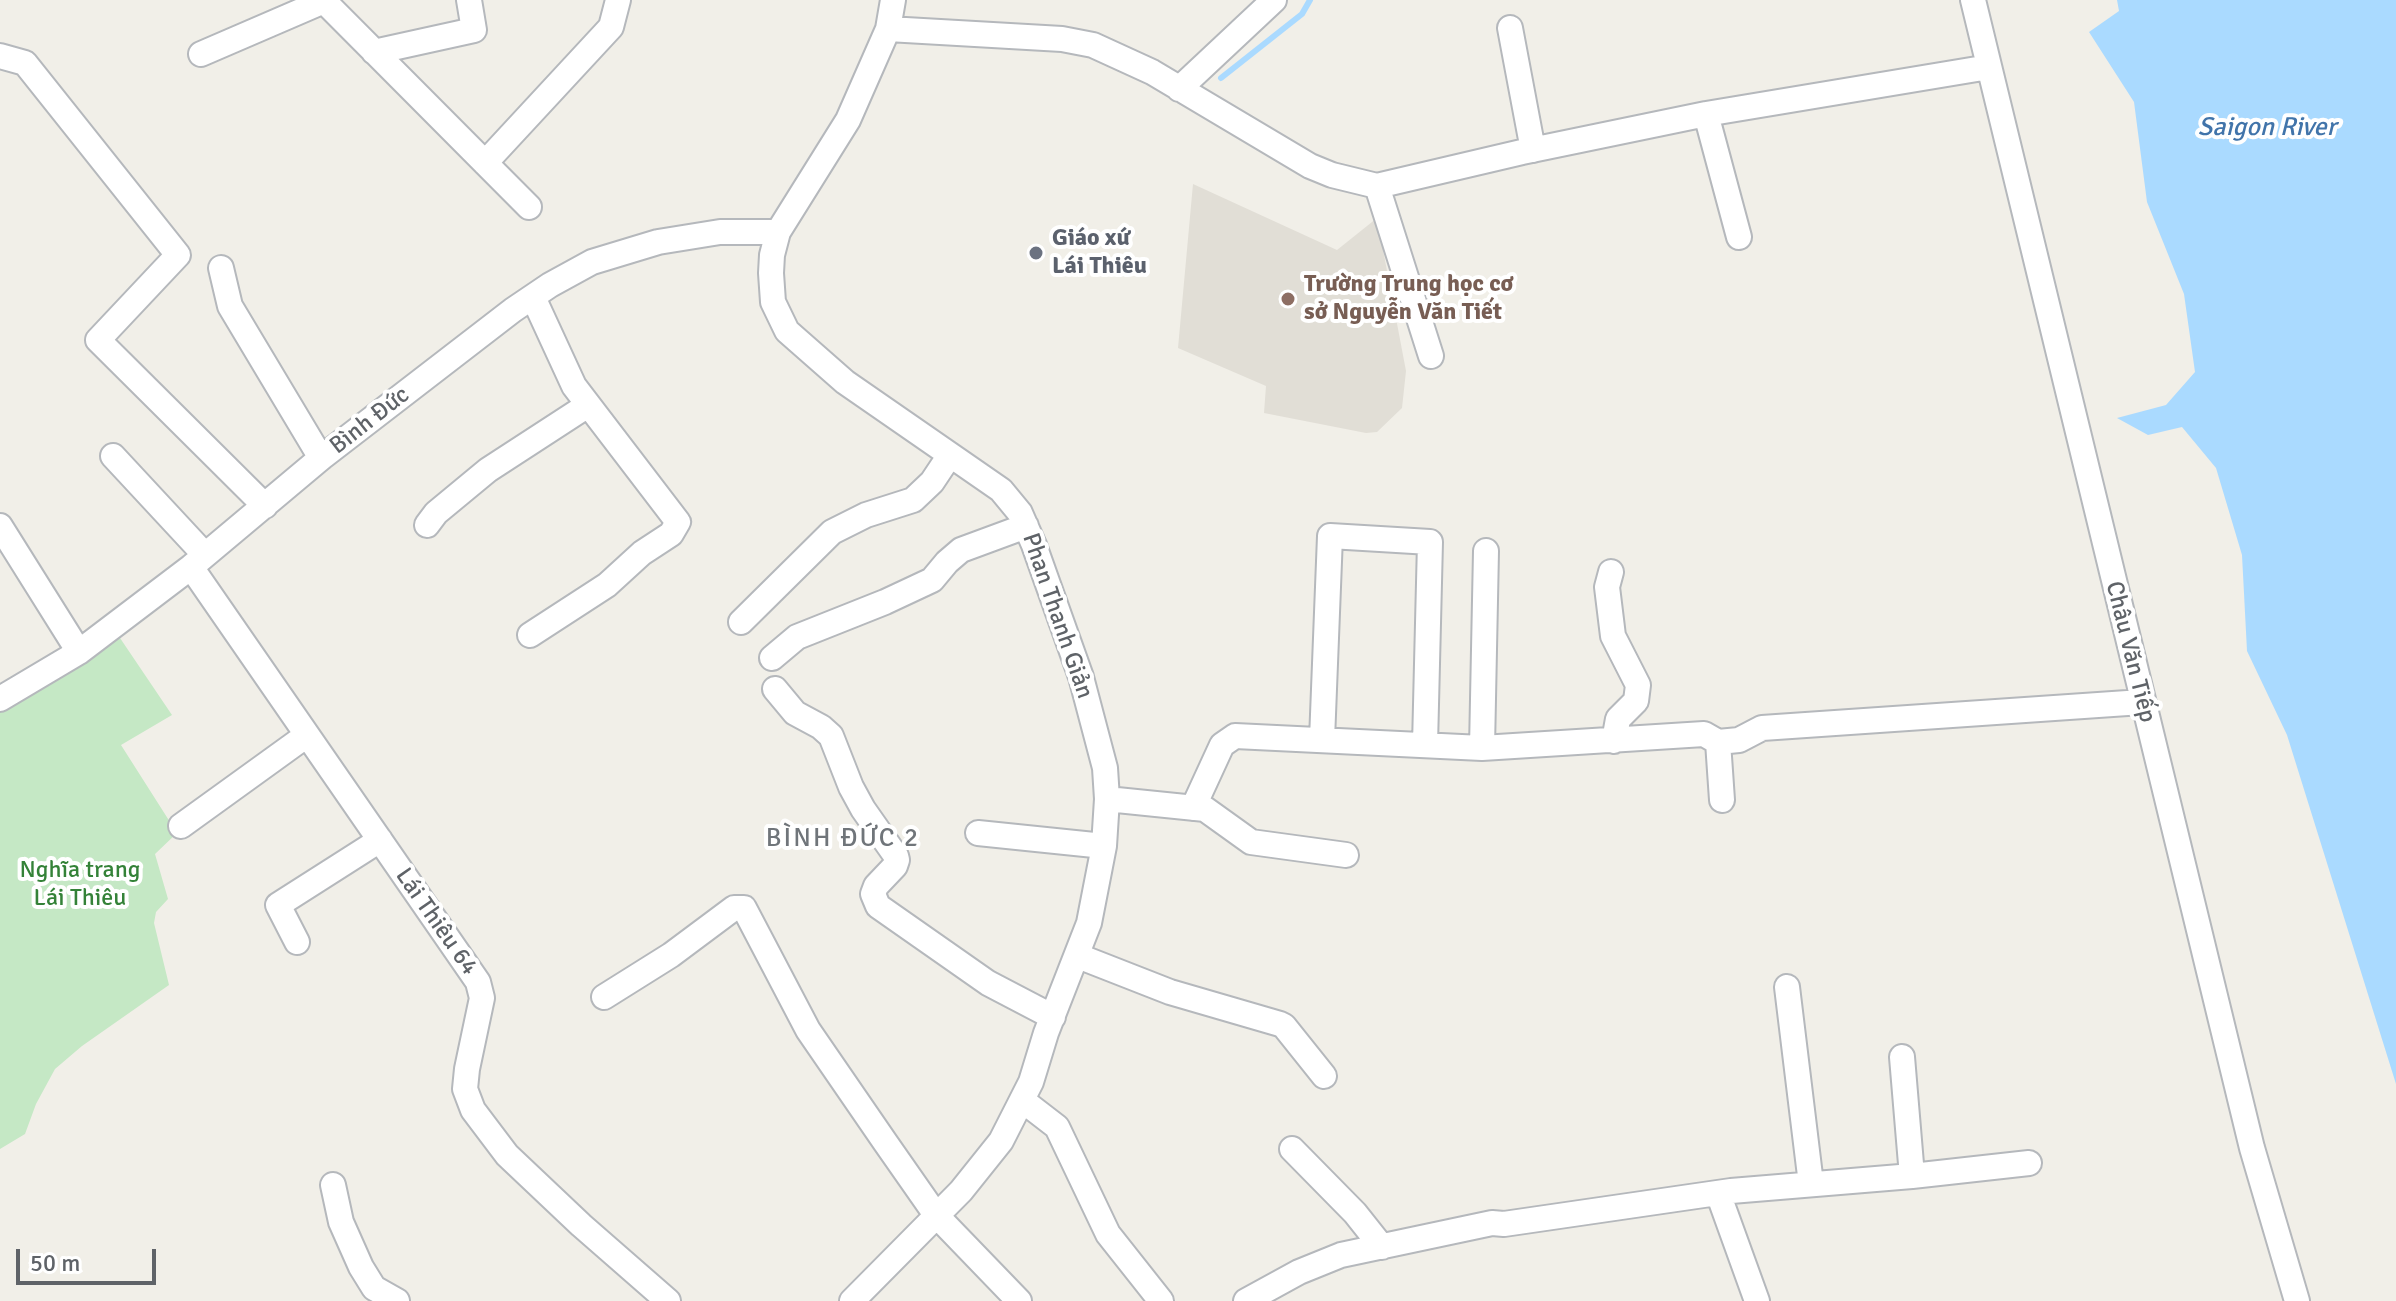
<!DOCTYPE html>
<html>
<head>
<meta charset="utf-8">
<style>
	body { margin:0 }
	#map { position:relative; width:2396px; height:1301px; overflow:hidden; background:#f1efe8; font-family:Signika,sans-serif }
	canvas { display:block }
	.scale { position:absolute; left:16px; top:1249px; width:140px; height:36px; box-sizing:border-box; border:4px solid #5f6368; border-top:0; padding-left:10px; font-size:24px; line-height:28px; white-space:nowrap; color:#5f6368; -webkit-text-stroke:6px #fff; paint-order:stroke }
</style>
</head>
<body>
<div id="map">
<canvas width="2396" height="1301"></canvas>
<div class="scale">50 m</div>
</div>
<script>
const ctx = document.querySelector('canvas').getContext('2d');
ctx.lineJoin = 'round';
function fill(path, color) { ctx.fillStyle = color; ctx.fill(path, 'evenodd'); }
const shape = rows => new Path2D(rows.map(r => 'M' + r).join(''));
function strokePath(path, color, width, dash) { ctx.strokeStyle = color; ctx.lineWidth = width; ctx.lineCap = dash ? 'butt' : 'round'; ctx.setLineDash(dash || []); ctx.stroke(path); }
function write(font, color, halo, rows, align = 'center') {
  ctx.font = font + ' Signika,sans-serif'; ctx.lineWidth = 8; ctx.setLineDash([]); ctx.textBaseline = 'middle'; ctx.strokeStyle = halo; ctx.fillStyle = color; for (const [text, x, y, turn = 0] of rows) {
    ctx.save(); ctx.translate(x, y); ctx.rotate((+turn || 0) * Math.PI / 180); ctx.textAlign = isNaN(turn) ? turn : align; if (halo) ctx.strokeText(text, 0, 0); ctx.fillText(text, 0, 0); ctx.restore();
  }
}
const education = shape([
	[1193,184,1337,250,1377,218,1406,371,1402,408,1377,432,1366,433,1264,413,1266,386,1178,348]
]);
const green = shape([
	[120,638,172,715,121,745,177,833,155,854,168,899,156,912,154,923,169,985,82,1046,55,1069,36,1104,25,1134,0,1149,0,712,19,702]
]);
const water = shape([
	[2117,0,2396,0,2396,1084,2287,735,2247,651,2242,555,2216,468,2182,427,2148,435,2117,418,2166,405,2195,372,2184,294,2147,202,2134,102,2089,32,2119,11]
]);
const stream = shape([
	[1221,78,1302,14,1310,0]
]);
const minor = shape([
	[323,0,529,207],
	[1973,0,2252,1148,2297,1301],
	[1510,28,1533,150],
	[888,29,1062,39,1093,45,1152,72,1310,166,1332,175,1377,186,1522,152,1706,114,1989,67],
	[374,52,474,30,469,0],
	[201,54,324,1],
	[0,56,25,63,178,255,98,340,265,506],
	[1179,89,1274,0],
	[1706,114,1739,237],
	[485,163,611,27,618,0],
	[1377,186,1431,356],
	[221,268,230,306,321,458],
	[113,456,205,555],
	[427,525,436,513,488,470,588,405],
	[0,526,79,652],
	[191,567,478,982,482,998,467,1069,465,1089,473,1110,507,1155,581,1225,668,1301],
	[1611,572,1607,587,1613,636,1638,685,1636,701,1618,719,1614,741],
	[741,622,832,532,866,515,913,500,932,482,950,455],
	[530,635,607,585,642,553,671,534,678,522,574,386,533,297],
	[772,658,797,637,885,602,932,580,947,562,961,550,1026,526],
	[775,689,795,713,821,727,831,736,851,787,863,809,896,856,897,860,895,866,876,886,873,894,878,906,988,983,1053,1017],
	[0,699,79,652,191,567,321,458,513,310,550,285,592,262,658,242,720,232,778,232],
	[1322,740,1330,536,1430,542,1425,745],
	[1718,742,1739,740,1762,728,2142,702],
	[1482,748,1486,551],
	[1107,799,1205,809,1251,842,1346,855],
	[1193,808,1222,745,1235,736,1482,748,1704,734,1718,742,1722,800],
	[181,826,307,735],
	[978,833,1104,846],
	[297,942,278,905,380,840],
	[1078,956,1170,992,1280,1024,1284,1026,1324,1076],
	[1787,987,1811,1184],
	[604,997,671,955,734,908,744,908,808,1030,885,1142,936,1215,1019,1301],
	[1902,1057,1912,1176],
	[1022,1100,1057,1127,1108,1234,1161,1301],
	[1292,1149,1355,1213,1382,1247],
	[333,1185,341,1222,361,1267,374,1288,397,1301],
	[1718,1193,1757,1301],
	[852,1301,961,1191,1001,1141,1031,1082,1046,1033,1089,923,1104,846,1107,799,1105,768,1081,677,1034,545,1020,513,1001,490,845,382,787,331,773,302,771,273,772,255,778,232,848,120,888,29,893,0],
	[1246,1301,1299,1272,1341,1255,1492,1223,1504,1224,1731,1191,1912,1176,2029,1163]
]);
const markers = [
	[1036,253,8,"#6b7280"],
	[1288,299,8,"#8d6e63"]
];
const worshipNames = [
	["Giáo xứ",1052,239],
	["Lái Thiêu",1052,267]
];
const educationNames = [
	["Trường Trung học cơ",1304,285],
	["sở Nguyễn Văn Tiết",1304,313]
];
const streetNames = [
	["Bình Đức",370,421,-38],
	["Phan Thanh Giản",1057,616,71],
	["Châu Văn Tiếp",2130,652,76],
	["Lái Thiêu 64",436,922,55]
];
const parkNames = [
	["Nghĩa trang",80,871],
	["Lái Thiêu",80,899]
];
const waterNames = [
	["Saigon River",2267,128]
];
const neighbourhoodNames = [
	["BÌNH ĐỨC 2",843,839]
];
fill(education, '#e1ded6');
fill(green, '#c5e8c5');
fill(water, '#aadaff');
strokePath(stream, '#aadaff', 6);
strokePath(minor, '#b5b8bc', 28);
strokePath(minor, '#fff', 24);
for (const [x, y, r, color] of markers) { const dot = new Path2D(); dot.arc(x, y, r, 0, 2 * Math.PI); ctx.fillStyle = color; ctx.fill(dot); strokePath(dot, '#fff', 3); }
write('bold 24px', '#5b616d', '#fff', worshipNames, 'left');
write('bold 24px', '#785e54', '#fff', educationNames, 'left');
write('24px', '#5f6368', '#fff', streetNames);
write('24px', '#348238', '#fff', parkNames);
write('italic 26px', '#4174aa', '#fff', waterNames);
ctx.letterSpacing = '2px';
write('26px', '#70757a', '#fff', neighbourhoodNames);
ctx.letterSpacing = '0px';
</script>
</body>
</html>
